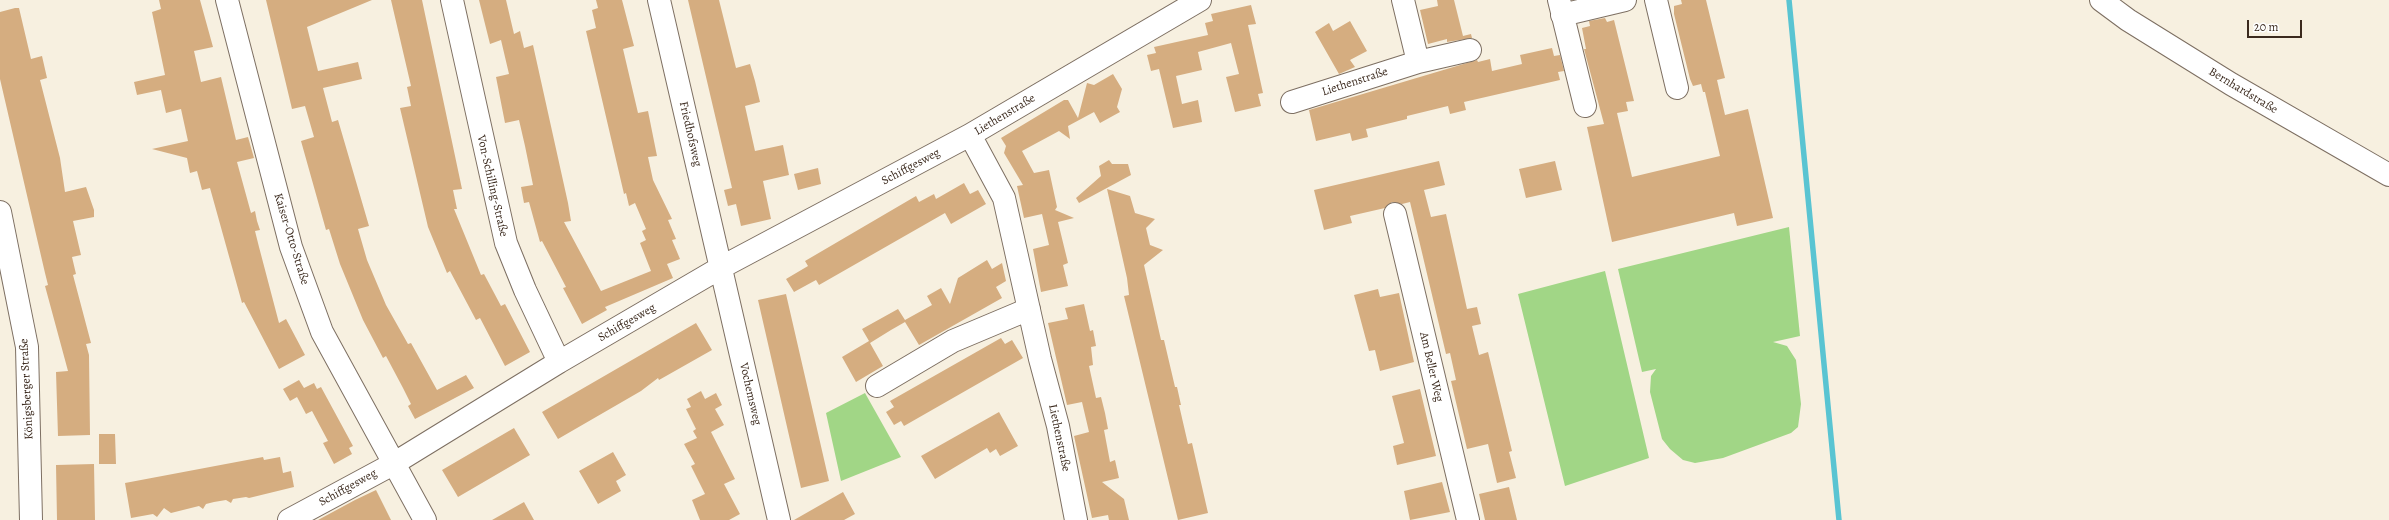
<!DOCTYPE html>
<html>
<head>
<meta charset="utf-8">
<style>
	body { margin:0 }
	#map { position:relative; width:2389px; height:520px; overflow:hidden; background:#f7f0e0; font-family:Alegreya,serif }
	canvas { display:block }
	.scale { position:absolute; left:2247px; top:20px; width:55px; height:18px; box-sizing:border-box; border:2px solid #3b2a1e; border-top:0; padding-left:5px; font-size:12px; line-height:14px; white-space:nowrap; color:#3b2a1e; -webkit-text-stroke:3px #fff; paint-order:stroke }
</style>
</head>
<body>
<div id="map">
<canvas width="2389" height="520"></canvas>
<div class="scale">20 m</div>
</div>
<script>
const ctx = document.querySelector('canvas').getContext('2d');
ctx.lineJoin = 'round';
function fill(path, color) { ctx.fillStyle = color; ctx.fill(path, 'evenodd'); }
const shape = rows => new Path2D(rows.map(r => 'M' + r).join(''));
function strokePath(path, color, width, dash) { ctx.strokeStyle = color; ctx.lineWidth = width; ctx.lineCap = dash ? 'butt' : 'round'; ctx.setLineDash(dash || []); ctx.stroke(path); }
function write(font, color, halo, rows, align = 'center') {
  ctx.font = font + ' Alegreya,serif'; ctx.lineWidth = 3; ctx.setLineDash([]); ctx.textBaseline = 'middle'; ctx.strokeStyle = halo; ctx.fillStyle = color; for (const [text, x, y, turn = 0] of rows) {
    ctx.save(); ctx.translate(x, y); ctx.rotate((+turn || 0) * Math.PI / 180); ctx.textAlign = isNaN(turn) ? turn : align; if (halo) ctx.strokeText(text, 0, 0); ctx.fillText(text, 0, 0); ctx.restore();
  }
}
const green = shape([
	[1789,227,1800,336,1773,342,1787,346,1796,360,1801,404,1798,427,1791,433,1723,458,1695,463,1683,460,1670,449,1662,439,1650,392,1651,376,1656,369,1642,372,1618,269],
	[1605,271,1649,458,1565,486,1518,294],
	[865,393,901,457,841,481,826,413]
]);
const stream = shape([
	[1789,0,1839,520]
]);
const building = shape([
	[159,0,200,0,213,47,194,51,201,82,221,77,236,140,248,137,254,158,237,162,251,213,255,211,257,221,260,230,255,231,259,247,279,323,286,319,305,355,279,369,244,302,242,303,210,188,202,190,197,171,190,173,187,158,152,149,188,141,181,109,166,113,161,90,137,95,134,82,165,75,152,12,161,9],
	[266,0,372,0,307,27,318,71,358,62,362,79,323,88,332,122,338,120,369,226,358,229,367,260,386,305,408,344,411,343,437,390,466,375,474,388,415,419,408,406,411,404,403,388,386,356,383,358,363,320,340,264,329,229,326,230,301,141,314,137,305,106,292,109],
	[391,0,422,0,462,189,453,190,457,209,454,209,481,275,484,274,501,306,505,304,530,352,505,366,480,318,476,320,450,271,447,273,428,227,400,108,411,106,407,87,411,86],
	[479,0,506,0,514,34,520,31,524,48,533,45,568,203,571,221,564,222,601,291,651,271,640,243,646,240,642,231,646,229,635,203,629,206,626,193,624,194,586,31,596,28,592,10,598,8,596,0,622,0,634,46,623,49,638,113,648,111,657,156,648,157,653,180,672,219,668,220,676,239,672,240,680,259,667,264,673,278,605,307,607,310,582,324,563,288,566,287,542,241,540,242,529,202,524,203,521,187,533,185,525,146,519,120,505,123,496,77,509,74,501,40,490,44],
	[688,0,719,0,736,68,750,64,755,81,760,102,745,106,755,151,783,145,789,175,763,181,771,219,741,226,736,204,728,206,724,190,732,188],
	[1437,0,1454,0,1463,36,1471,34,1472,38,1447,42,1447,39,1428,44,1420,10,1438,6],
	[1681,0,1706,0,1725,78,1717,80,1725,115,1748,109,1773,218,1737,226,1734,213,1612,242,1587,127,1604,124,1584,49,1586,49,1582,28,1590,26,1589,21,1605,18,1607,22,1614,20,1634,101,1626,102,1628,111,1617,113,1632,177,1720,156,1705,92,1703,92,1701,84,1693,86,1690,79,1674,14,1674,6,1682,4],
	[1251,5,1256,24,1248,25,1263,93,1258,94,1261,106,1235,112,1226,77,1239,74,1231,43,1198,52,1202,70,1176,76,1182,104,1198,100,1202,122,1173,128,1159,69,1151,71,1147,55,1156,53,1154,47,1208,35,1205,23,1213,21,1211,14],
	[15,8,19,8,31,59,42,56,47,78,40,80,60,158,65,192,86,187,94,210,94,217,73,221,81,255,72,257,76,274,73,275,91,343,86,344,89,355,90,435,58,436,56,372,68,371,45,286,48,285,45,273,0,79,0,12],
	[1350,21,1367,51,1350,60,1355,67,1339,74,1315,32,1329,23,1333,31],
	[1552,48,1554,56,1560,55,1564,71,1558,72,1560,80,1464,102,1466,110,1450,114,1448,106,1407,116,1407,119,1366,129,1368,137,1352,141,1350,133,1316,141,1309,110,1477,60,1478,62,1490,59,1492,71,1522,64,1520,55],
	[1113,74,1122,89,1117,107,1120,112,1100,123,1094,112,1068,126,1070,139,1059,131,1022,151,1034,173,1049,170,1057,207,1055,210,1074,218,1058,222,1068,263,1063,265,1068,286,1041,292,1033,249,1049,245,1042,214,1024,218,1017,186,1023,185,1004,153,1006,146,1001,138,1064,100,1068,100,1078,118,1087,83,1094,85],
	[1109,160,1112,164,1128,164,1131,175,1079,203,1076,198,1101,176,1099,166],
	[1439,161,1445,185,1424,190,1431,217,1446,214,1467,309,1477,307,1481,324,1472,326,1479,355,1488,352,1512,451,1509,452,1516,478,1497,483,1488,444,1467,449,1451,381,1456,380,1450,353,1446,354,1410,202,1402,204,1392,202,1385,208,1350,216,1352,223,1324,230,1314,190],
	[1555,161,1562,190,1526,198,1519,169],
	[818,168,821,184,798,190,794,174],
	[964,183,970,194,978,190,986,204,951,224,945,213,819,285,816,280,794,292,786,279,808,266,805,261,916,196,919,202,934,194,936,199],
	[1107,189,1130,196,1135,213,1155,219,1146,228,1150,245,1163,250,1144,265,1161,340,1164,340,1175,387,1177,387,1181,405,1179,405,1188,444,1192,443,1208,513,1178,520,1124,296,1129,295,1127,278],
	[987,260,992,269,1002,263,1006,281,996,287,1002,298,919,345,905,322,891,330,870,343,883,366,856,382,842,357,869,341,862,329,898,309,905,320,932,305,927,296,941,288,950,304,958,278],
	[1378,289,1380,297,1399,293,1414,362,1380,371,1375,350,1369,351,1354,295],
	[786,294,829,481,801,488,758,300],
	[1084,304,1090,331,1093,330,1096,346,1091,347,1093,365,1089,366,1096,398,1101,397,1105,413,1108,429,1104,430,1110,462,1115,460,1119,478,1102,482,1124,499,1129,520,1109,520,1108,515,1092,518,1074,436,1089,432,1082,402,1067,405,1048,323,1068,319,1065,308],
	[696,323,712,350,659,380,658,378,641,391,558,439,542,412],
	[1001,338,1005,344,1012,340,1023,358,904,426,901,421,894,425,886,412,894,407,890,401],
	[299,380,304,388,314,383,317,389,321,387,353,446,349,448,352,454,334,464,323,443,328,441,312,411,306,414,297,397,290,401,283,389],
	[1420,389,1436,456,1397,465,1393,446,1404,443,1392,396],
	[701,391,705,399,716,393,722,405,715,409,724,425,711,432,735,479,724,484,740,514,729,520,700,520,692,500,705,494,691,466,695,464,684,444,697,438,693,431,696,429,686,409,691,407,687,399],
	[999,412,1018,446,1000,456,996,449,990,453,987,448,935,479,921,456],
	[514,428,530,455,458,497,442,470],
	[99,434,115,434,116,464,99,464],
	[613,452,626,475,616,481,621,491,598,504,579,471],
	[263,457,264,460,280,457,283,473,291,471,294,487,249,498,246,497,233,499,231,503,226,500,214,502,206,504,203,509,199,506,171,513,164,508,157,517,153,514,131,518,125,483],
	[94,464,95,520,57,520,56,465],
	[1442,482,1450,512,1410,520,1404,491],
	[1509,487,1517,520,1485,520,1479,494],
	[376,490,391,520,318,520,355,500],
	[843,492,855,514,844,520,794,520],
	[524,502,534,520,492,520]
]);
const minor = shape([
	[227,0,291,247,322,332,425,520],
	[452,0,506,243,525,290,559,362],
	[659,0,779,520],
	[1559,0,1585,106],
	[1656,0,1677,88],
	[2101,0,2128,20,2231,84,2389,175],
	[1562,15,1625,0],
	[1418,62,1470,50],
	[1292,102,1418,62,1403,0],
	[970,135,1004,198,1040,359,1058,426,1076,520],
	[0,212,27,347,31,520],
	[1395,214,1468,520],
	[877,386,953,341,1029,309],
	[289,520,393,464,559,362,720,268,970,135,1200,0]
]);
const streetNames = [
	["Liethenstraße",1355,82,-18],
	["Bernhardstraße",2243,91,31],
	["Liethenstraße",1005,115,-31],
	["Friedhofsweg",690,134,77],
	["Schiffgesweg",911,167,-28],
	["Von-Schilling-Straße",492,186,77],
	["Kaiser-Otto-Straße",291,239,73],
	["Schiffgesweg",627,323,-30],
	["Am Beller Weg",1431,367,77],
	["Königsberger Straße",27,389,-93],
	["Vochemsweg",750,394,77],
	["Liethenstraße",1059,438,78],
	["Schiffgesweg",348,488,-29]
];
fill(green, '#a1d686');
strokePath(stream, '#59c4d2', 5.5);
fill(building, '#d5ad80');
strokePath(minor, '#7d6f62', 24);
strokePath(minor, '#fff', 22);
write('12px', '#3b2a1e', '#fff', streetNames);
</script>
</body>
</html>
